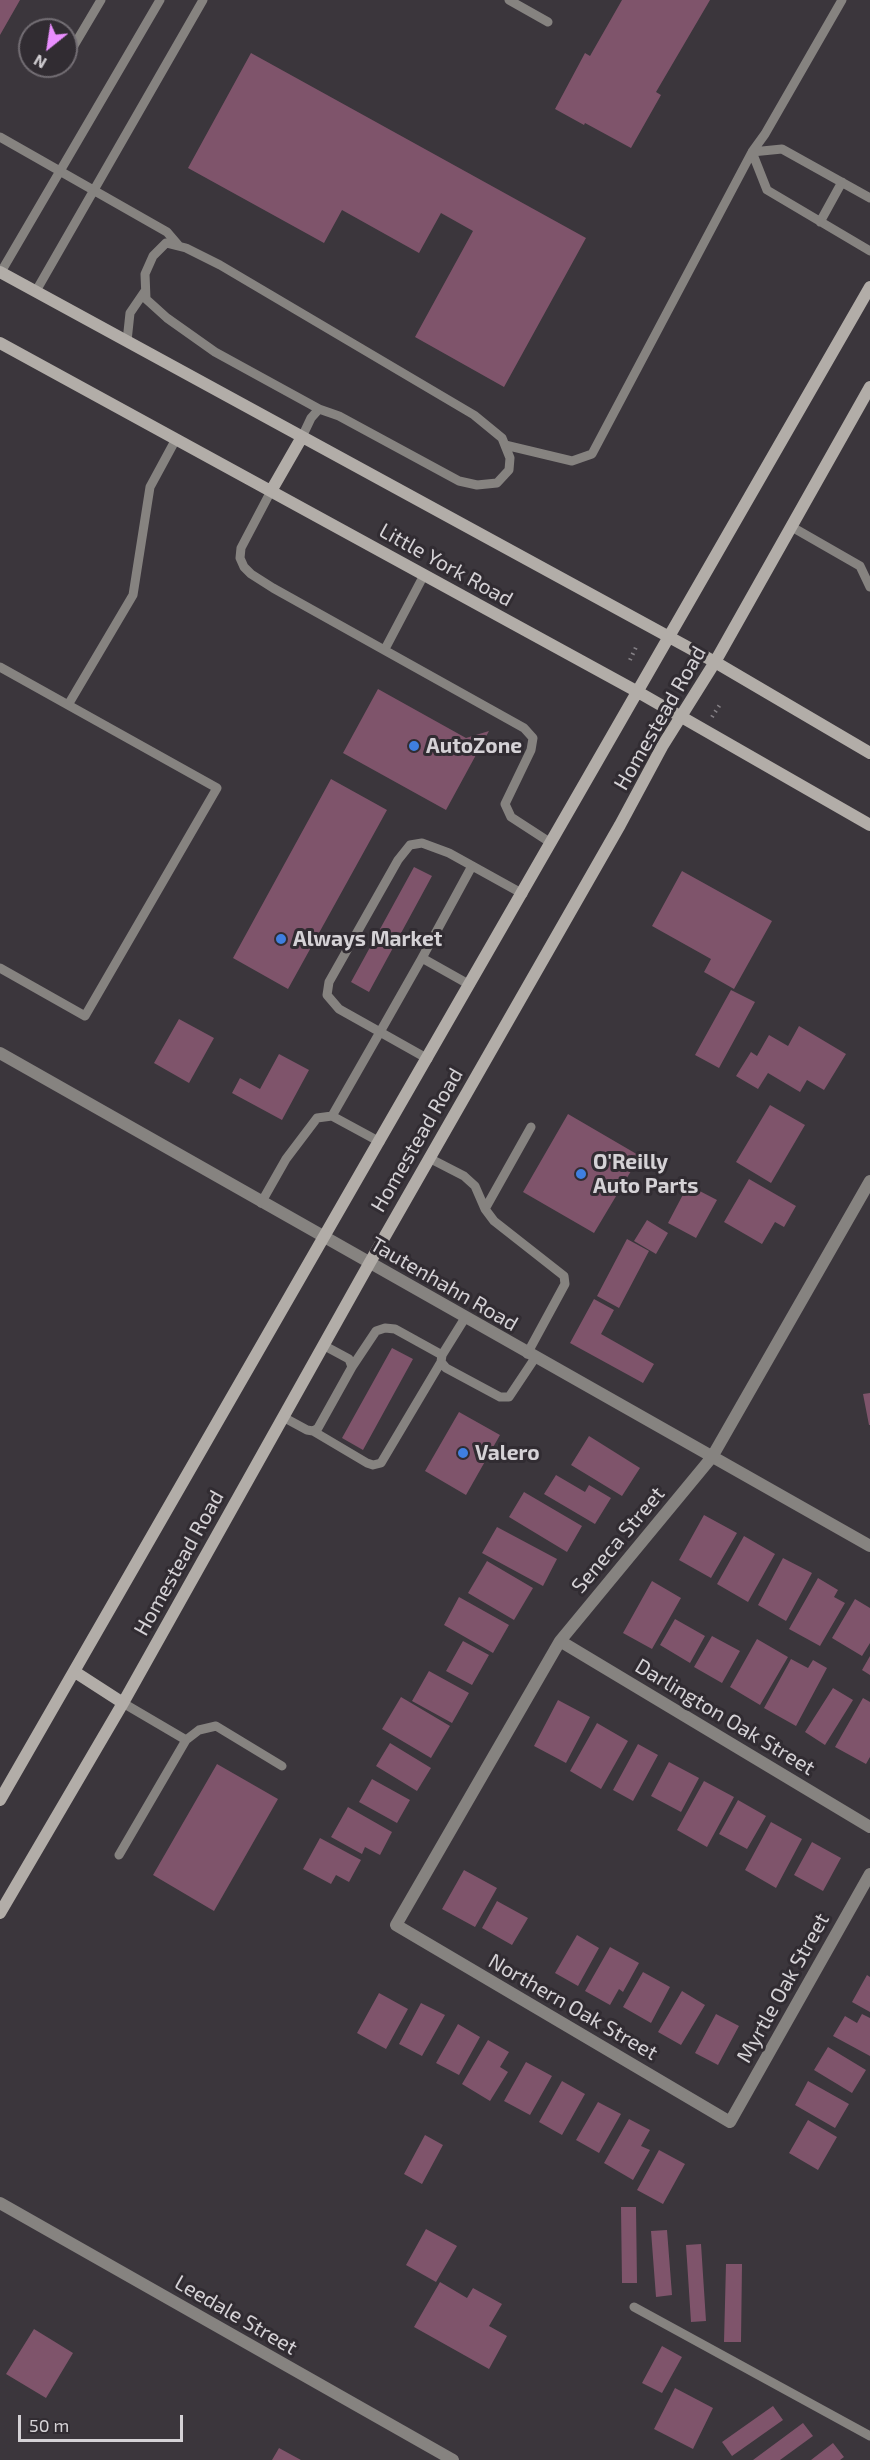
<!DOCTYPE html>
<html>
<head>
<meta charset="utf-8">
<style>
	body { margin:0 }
	#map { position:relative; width:870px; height:2460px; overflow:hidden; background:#3b363c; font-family:"Exo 2",sans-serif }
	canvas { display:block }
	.north { position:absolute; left:18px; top:18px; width:60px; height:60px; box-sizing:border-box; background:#312c32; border:2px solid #736e74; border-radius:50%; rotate:210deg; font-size:16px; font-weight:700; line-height:24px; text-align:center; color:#d5d2d6 }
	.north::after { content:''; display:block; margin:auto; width:21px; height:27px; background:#e98efe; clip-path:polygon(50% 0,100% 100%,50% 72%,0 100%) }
	.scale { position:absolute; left:18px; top:2415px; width:165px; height:27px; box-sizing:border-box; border:3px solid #d5d2d6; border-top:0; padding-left:8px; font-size:18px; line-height:21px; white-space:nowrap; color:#d5d2d6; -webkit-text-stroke:4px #312c32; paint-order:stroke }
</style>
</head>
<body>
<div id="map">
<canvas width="870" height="2460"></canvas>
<div class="north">N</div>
<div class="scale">50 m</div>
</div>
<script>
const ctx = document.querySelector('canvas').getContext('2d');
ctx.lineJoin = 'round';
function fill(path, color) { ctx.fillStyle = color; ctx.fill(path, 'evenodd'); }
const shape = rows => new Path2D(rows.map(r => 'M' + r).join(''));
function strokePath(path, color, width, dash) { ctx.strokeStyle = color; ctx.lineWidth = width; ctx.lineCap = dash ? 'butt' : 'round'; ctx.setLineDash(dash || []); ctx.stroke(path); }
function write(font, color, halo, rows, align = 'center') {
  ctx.font = font + ' "Exo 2",sans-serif'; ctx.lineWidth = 6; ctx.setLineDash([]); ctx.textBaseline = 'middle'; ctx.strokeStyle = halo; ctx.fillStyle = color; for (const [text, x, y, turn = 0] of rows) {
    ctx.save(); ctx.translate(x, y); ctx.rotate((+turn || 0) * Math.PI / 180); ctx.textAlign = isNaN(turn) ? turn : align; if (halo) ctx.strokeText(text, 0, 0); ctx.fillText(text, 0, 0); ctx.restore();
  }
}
const building = shape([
	[0,0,20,0,0,35],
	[622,0,710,0,656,92,661,95,631,148,585,123,584,125,555,109,585,53,590,56],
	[251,53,586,238,504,387,415,337,473,231,441,213,419,253,342,210,324,243,188,168],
	[378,689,466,738,489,731,446,810,343,753],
	[331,779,387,810,288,989,233,958],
	[414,867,432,876,369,992,351,982],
	[682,871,772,921,734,989,704,972,711,959,652,926],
	[731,990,755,1002,719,1068,695,1055],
	[179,1019,214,1038,189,1083,154,1063],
	[799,1026,846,1054,824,1090,807,1080,800,1092,768,1073,758,1089,736,1076,751,1052,757,1056,769,1035,788,1046],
	[279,1054,309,1070,282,1120,232,1093,240,1078,260,1089],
	[770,1105,805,1125,771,1183,736,1162],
	[568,1114,640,1156,594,1233,523,1192],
	[749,1179,796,1206,784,1227,775,1222,762,1244,724,1222],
	[688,1185,717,1200,696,1238,668,1223],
	[647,1220,668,1233,656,1254,634,1241],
	[627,1239,649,1251,619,1308,597,1296],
	[594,1299,614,1310,601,1334,654,1364,643,1383,570,1343],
	[392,1348,413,1359,363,1450,342,1438],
	[870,1393,870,1425,869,1425,863,1394],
	[459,1412,500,1435,466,1495,425,1471],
	[589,1436,640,1468,622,1496,571,1465],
	[556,1475,585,1492,589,1485,611,1498,595,1524,544,1494],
	[524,1492,582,1526,567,1552,509,1517],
	[704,1515,737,1533,711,1578,679,1560],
	[497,1527,557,1559,543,1586,482,1553],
	[744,1536,775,1554,748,1602,717,1584],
	[783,1558,812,1573,786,1621,758,1605],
	[487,1561,533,1588,514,1620,468,1593],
	[818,1578,838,1590,834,1597,845,1603,820,1646,789,1629],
	[652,1581,681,1598,652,1649,623,1633],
	[459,1597,509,1625,493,1653,444,1625],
	[855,1599,870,1608,870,1643,862,1656,832,1638],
	[675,1619,705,1636,690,1663,660,1645],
	[712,1636,740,1651,722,1683,694,1667],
	[757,1639,788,1657,760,1705,730,1687],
	[463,1641,489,1655,472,1685,446,1671],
	[870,1656,870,1675,862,1670],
	[791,1659,808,1668,813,1660,827,1668,796,1726,764,1708],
	[429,1671,469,1693,452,1723,412,1701],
	[833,1688,853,1700,825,1745,805,1732],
	[401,1697,450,1726,431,1758,382,1729],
	[863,1698,870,1702,870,1757,866,1764,835,1747],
	[558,1700,590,1717,566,1763,534,1746],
	[597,1723,628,1741,601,1789,570,1771],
	[390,1743,431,1768,417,1791,376,1766],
	[638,1744,658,1755,633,1801,613,1790],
	[669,1762,699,1778,681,1812,651,1796],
	[217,1764,278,1799,214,1911,153,1875],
	[372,1779,410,1800,397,1823,359,1802],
	[704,1781,734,1797,707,1847,677,1830],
	[738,1800,766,1816,747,1849,719,1834],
	[348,1807,392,1832,380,1855,365,1847,362,1854,331,1837],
	[771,1822,802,1839,776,1888,745,1870],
	[320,1838,361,1860,349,1882,336,1875,331,1884,303,1869],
	[812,1842,841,1858,823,1891,794,1875],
	[464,1870,497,1888,475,1927,442,1909],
	[497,1901,528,1918,512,1945,482,1928],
	[577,1935,599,1948,578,1986,555,1973],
	[610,1947,639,1963,623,1992,619,1989,610,2005,585,1991],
	[643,1972,670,1987,651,2023,623,2007],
	[867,1975,870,1977,870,2012,852,2002],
	[682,1991,705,2005,681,2045,658,2032],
	[379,1993,408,2009,386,2049,357,2033],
	[421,2003,445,2015,422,2056,399,2044],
	[716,2014,739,2026,718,2065,695,2053],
	[862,2014,870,2018,870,2056,833,2036,845,2016,857,2023],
	[458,2024,480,2037,459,2075,436,2063],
	[488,2040,509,2052,500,2067,508,2072,490,2101,462,2084],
	[828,2047,866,2070,852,2093,814,2070],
	[526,2062,552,2076,530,2115,504,2101],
	[562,2081,585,2094,562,2135,539,2122],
	[808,2081,849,2104,835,2128,795,2105],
	[598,2102,621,2114,599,2153,576,2140],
	[629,2119,650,2130,641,2146,650,2150,633,2180,604,2163],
	[808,2120,837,2137,818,2170,789,2153],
	[425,2135,443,2145,422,2184,404,2174],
	[659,2150,685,2164,663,2204,637,2190],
	[621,2207,636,2207,637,2283,622,2283],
	[426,2229,457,2246,436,2282,406,2265],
	[667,2230,672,2295,656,2297,651,2231],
	[701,2244,706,2321,691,2322,686,2245],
	[726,2264,742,2264,741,2342,724,2342],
	[440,2282,467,2298,473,2288,502,2304,489,2326,507,2336,489,2369,414,2327],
	[34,2329,73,2353,46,2398,6,2374],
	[662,2346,682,2357,662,2393,642,2383],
	[675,2388,713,2408,693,2449,654,2429],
	[773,2406,783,2420,732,2456,722,2442],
	[803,2423,813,2436,780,2460,753,2460],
	[833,2443,844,2457,840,2460,811,2460],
	[279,2448,301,2460,272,2460]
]);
const path = shape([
	[630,660,637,645],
	[712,717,721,703]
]);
const lane = shape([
	[509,0,548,22],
	[66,59,101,0],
	[61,67,62,66],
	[0,137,167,232,179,246],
	[752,152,767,190,870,251],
	[752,152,782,149,870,198],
	[820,222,842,182],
	[1,272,160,0],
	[36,291,203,0],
	[127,341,130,313,145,291],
	[302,437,311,418,319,409,339,416,459,481,477,485,497,483,509,470,510,458,502,438,474,415,220,265,186,248,166,243,153,256,145,274,146,299,167,318,215,352,319,409],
	[505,445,572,461,592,454,752,152,765,134,842,0],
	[271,491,241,548,240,558,244,567,251,574,273,588,524,728,533,738,531,750,505,804,511,817,551,843],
	[792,527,860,566,870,587],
	[385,649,424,575],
	[0,667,217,788,85,1016,0,968],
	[68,705,133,595,150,487,176,439],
	[422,958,380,1032,428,1059],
	[470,985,422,958,472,866],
	[332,1116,380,1032,339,1009,327,995,329,982,398,860,410,845,422,843,449,853,523,894],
	[429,1158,464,1176,475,1186,485,1209,494,1221,564,1276,565,1284,527,1354],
	[261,1203,286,1159,317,1118,332,1116,380,1142],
	[485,1209,531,1127],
	[465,1318,442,1355,441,1362,446,1368,500,1397,509,1397,535,1358],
	[352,1367,376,1331,385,1328,395,1329,442,1355],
	[283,1417,307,1430,313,1431,318,1428,352,1367,349,1359,323,1345],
	[313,1431,367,1463,373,1465,381,1463,441,1362],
	[186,1740,199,1730,216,1726,282,1766],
	[119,1855,186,1740,123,1703],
	[634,2307,870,2436]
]);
const street = shape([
	[0,1053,870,1546],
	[870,1181,712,1457,560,1641,396,1925,730,2122,870,1874],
	[560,1641,870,1827],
	[0,2203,453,2460]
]);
const secondary = shape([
	[0,272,715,662,870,753],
	[0,343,638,692,870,825],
	[271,491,302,437],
	[75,1672,123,1703],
	[0,1800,870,287],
	[0,1913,123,1703,369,1264,620,825,663,745,715,662,870,387]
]);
const markers = [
	[414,746,6,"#3f7fe0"],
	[281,939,6,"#3f7fe0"],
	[581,1174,6,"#3f7fe0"],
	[463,1453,6,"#3f7fe0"]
];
const streetNames = [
	["Little York Road",446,565,29],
	["Homestead Road",660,718,-60],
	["Homestead Road",417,1140,-60],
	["Tautenhahn Road",444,1284,30],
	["Seneca Street",618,1540,-50],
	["Homestead Road",179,1563,-61],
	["Darlington Oak Street",725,1717,31],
	["Myrtle Oak Street",783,1988,-61],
	["Northern Oak Street",573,2007,30],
	["Leedale Street",236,2315,30]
];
const poiNames = [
	["AutoZone",426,746],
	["Always Market",293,939],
	["O'Reilly",593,1162],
	["Auto Parts",593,1186],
	["Valero",475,1453]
];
fill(building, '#7f546b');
strokePath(path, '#858186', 4, [1.5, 4.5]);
strokePath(lane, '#868380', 9);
strokePath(street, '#868380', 12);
strokePath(secondary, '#b2ada8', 12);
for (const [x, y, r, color] of markers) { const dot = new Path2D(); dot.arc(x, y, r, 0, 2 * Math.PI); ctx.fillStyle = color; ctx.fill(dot); strokePath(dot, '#312c32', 2); }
write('21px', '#d5d2d6', '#312c32', streetNames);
write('bold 21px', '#d5d2d6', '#312c32', poiNames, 'left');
</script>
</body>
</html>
